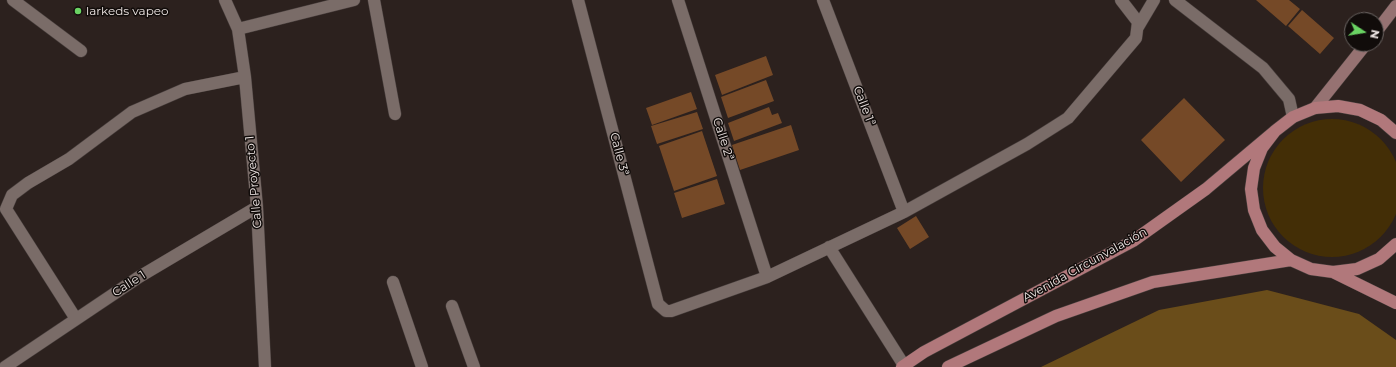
<!DOCTYPE html>
<html>
<head>
<meta charset="utf-8">
<style>
	body { margin:0 }
	#map { position:relative; width:1396px; height:367px; overflow:hidden; background:#2c211e; font-family:Montserrat,sans-serif }
	canvas { display:block }
	.north { position:absolute; left:1344px; top:12px; width:40px; height:40px; box-sizing:border-box; background:#110c0a; border:1px solid #696361; border-radius:50%; rotate:102deg; font-size:11px; font-weight:700; line-height:16px; text-align:center; color:#ede5e3 }
	.north::after { content:''; display:block; margin:auto; width:14px; height:18px; background:#6ad363; clip-path:polygon(50% 0,100% 100%,50% 72%,0 100%) }
</style>
</head>
<body>
<div id="map">
<canvas width="1396" height="367"></canvas>
<div class="north">N</div>
</div>
<script>
const ctx = document.querySelector('canvas').getContext('2d');
ctx.lineJoin = 'round';
function fill(path, color) { ctx.fillStyle = color; ctx.fill(path, 'evenodd'); }
const shape = rows => new Path2D(rows.map(r => 'M' + r).join(''));
function strokePath(path, color, width, dash) { ctx.strokeStyle = color; ctx.lineWidth = width; ctx.lineCap = dash ? 'butt' : 'round'; ctx.setLineDash(dash || []); ctx.stroke(path); }
function write(font, color, halo, rows, align = 'center') {
  ctx.font = font + ' Montserrat,sans-serif'; ctx.lineWidth = 3; ctx.setLineDash([]); ctx.textBaseline = 'middle'; ctx.strokeStyle = halo; ctx.fillStyle = color; for (const [text, x, y, turn = 0] of rows) {
    ctx.save(); ctx.translate(x, y); ctx.rotate((+turn || 0) * Math.PI / 180); ctx.textAlign = isNaN(turn) ? turn : align; if (halo) ctx.strokeText(text, 0, 0); ctx.fillText(text, 0, 0); ctx.restore();
  }
}
const green = shape([
	'1263 188a69 69 0 1 1 138 0a69 69 0 1 1-138 0Z'
]);
const forest = shape([
	[1267,290,1359,314,1396,340,1396,367,1041,367,1159,310]
]);
const building = shape([
	[1256,0,1289,0,1300,9,1286,26],
	[1302,10,1334,38,1320,54,1288,26],
	[766,56,773,75,722,95,715,75],
	[766,80,774,101,728,118,721,97],
	[691,92,697,109,652,125,646,108],
	[1184,98,1225,140,1181,182,1141,140],
	[769,107,772,115,778,113,782,123,734,141,728,123],
	[697,112,703,129,657,144,651,126],
	[791,125,799,150,740,170,732,145],
	[702,131,717,176,674,191,659,146],
	[717,179,725,204,682,218,674,193],
	[916,216,929,237,910,249,897,228]
]);
const minor = shape([
	[13,0,81,51],
	[225,0,238,29,245,77,257,207,265,367],
	[374,0,395,114],
	[578,0,658,304,666,311,671,311,767,277,904,212,1027,144,1068,118,1136,38,1138,22,1121,0],
	[678,0,767,277],
	[823,0,904,212],
	[1175,0,1263,68,1289,99,1293,117],
	[1138,27,1154,0],
	[238,29,354,0],
	[829,247,905,367],
	[393,282,422,367],
	[452,306,474,367],
	[76,319,6,209,12,195,28,183,69,159,132,112,185,89,245,77],
	[5,367,139,277,257,207]
]);
const secondary = shape([
	[1376,32,1396,6],
	[1315,108,1366,44]
]);
const primary = shape([
	[1396,133,1381,120,1360,110,1338,106,1315,108,1293,117,1275,131,1262,148,1254,168,1251,189,1254,210,1262,230,1275,247,1291,260,1311,269,1333,272,1357,269,1379,259,1396,244],
	[1333,272,1396,303],
	[902,367,924,352,1133,241,1206,189,1275,131],
	[948,367,1056,316,1153,282,1291,260]
]);
const markers = [
	[78,11,4,"#6ad363"]
];
const poiNames = [
	["larkeds vapeo",86,11]
];
const streetNames = [
	["Calle 1ª",864,106,69],
	["Calle 2ª",723,139,72],
	["Calle 3ª",619,154,75],
	["Calle Proyecto 1",254,182,-95],
	["Avenida Circunvalación",1085,265,-29],
	["Calle 1",129,284,-33]
];
fill(green, '#432e06');
fill(forest, '#6a4d1a');
fill(building, '#754927');
strokePath(minor, '#483f3d', 13);
strokePath(secondary, '#483f3d', 13);
strokePath(primary, '#483f3d', 13);
strokePath(minor, '#7a6c68', 12);
strokePath(secondary, '#967272', 12);
strokePath(primary, '#b1787b', 12);
for (const [x, y, r, color] of markers) { const dot = new Path2D(); dot.arc(x, y, r, 0, 2 * Math.PI); ctx.fillStyle = color; ctx.fill(dot); strokePath(dot, '#110c0a', 1.5); }
write('12px', '#ede5e3', '#110c0a', poiNames, 'left');
write('12px', '#ede5e3', '#110c0a', streetNames);
</script>
</body>
</html>
